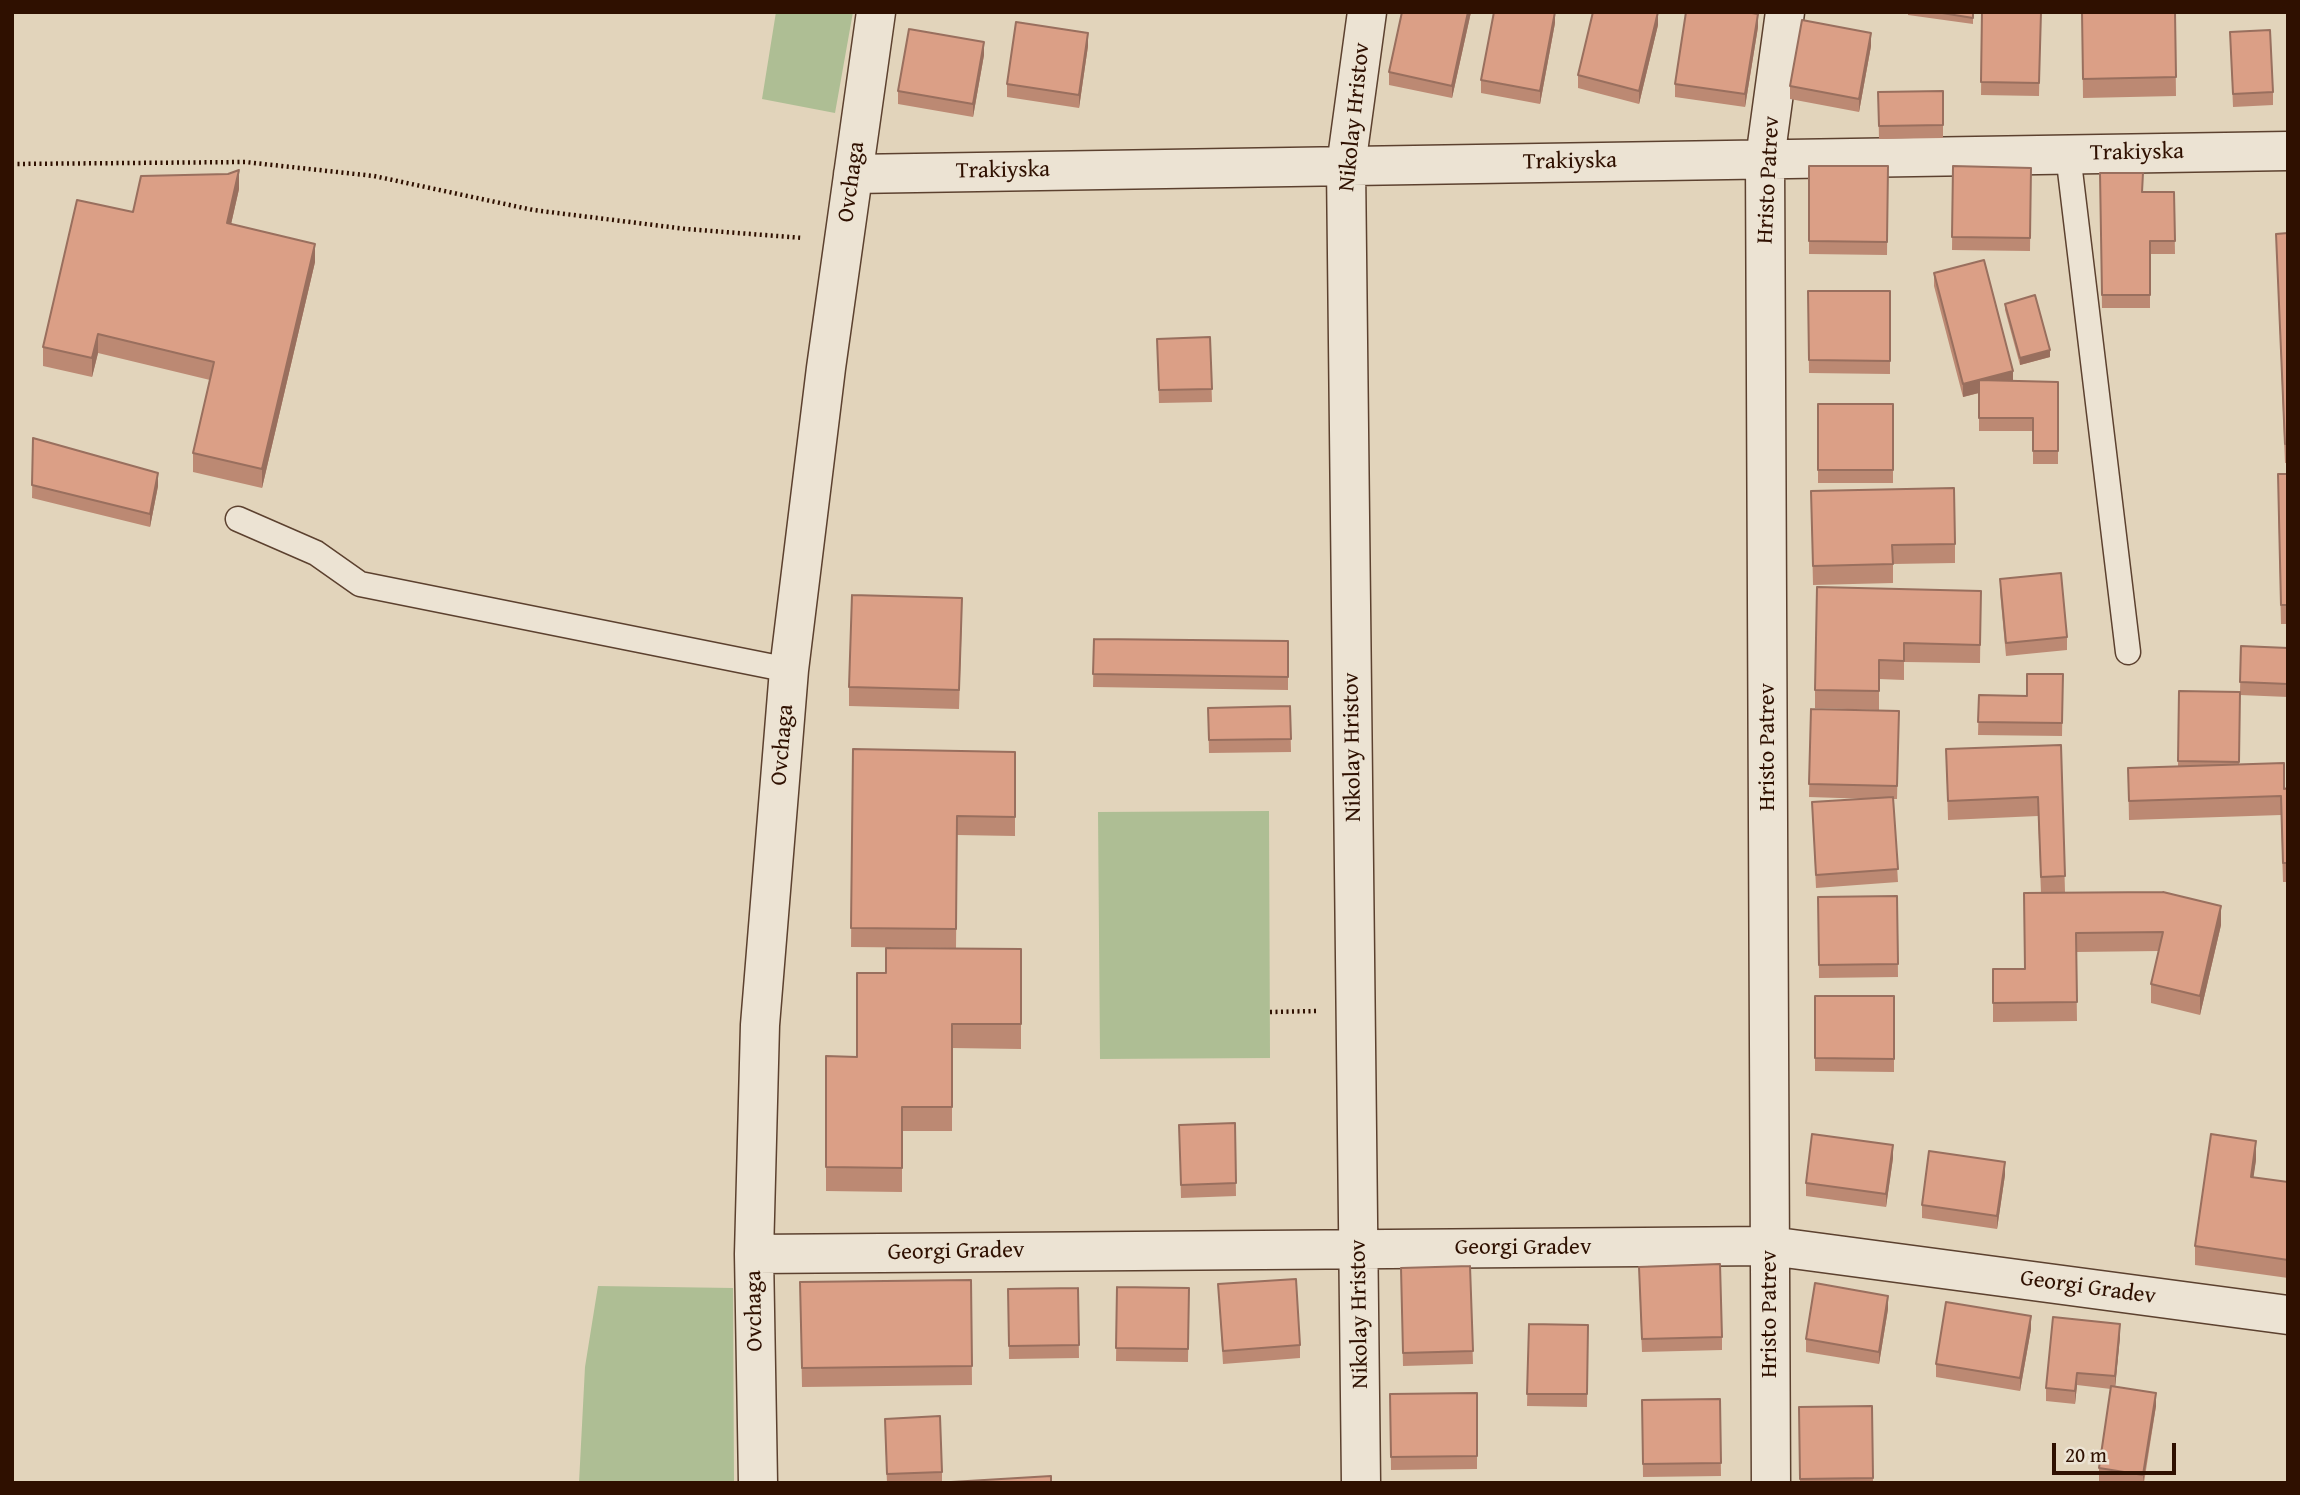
<!DOCTYPE html>
<html>
<head>
<meta charset="utf-8">
<style>
	body { margin:0 }
	#map { position:relative; width:2300px; height:1495px; overflow:hidden; background:#e2d4bb; font-family:"Gentium Book Plus",serif }
	canvas { display:block }
	.frame { position:absolute; inset:0; border:14px solid #2f1000; pointer-events:none }
	.scale { position:absolute; left:2052px; top:1443px; width:124px; height:32px; box-sizing:border-box; border:4px solid #2f1000; border-top:0; padding-left:9px; font-size:21px; line-height:24px; white-space:nowrap; color:#2f1000; -webkit-text-stroke:5px #ece3d3; paint-order:stroke }
</style>
</head>
<body>
<div id="map">
<canvas width="2300" height="1495"></canvas>
<div class="frame"></div>
<div class="scale">20 m</div>
</div>
<script>
const ctx = document.querySelector('canvas').getContext('2d');
ctx.lineJoin = 'round';
function fill(path, color) { ctx.fillStyle = color; ctx.fill(path, 'evenodd'); }
const shape = rows => new Path2D(rows.map(r => 'M' + r).join(''));
function strokePath(path, color, width, dash) { ctx.strokeStyle = color; ctx.lineWidth = width; ctx.lineCap = dash ? 'butt' : 'round'; ctx.setLineDash(dash || []); ctx.stroke(path); }
function write(font, color, halo, rows, align = 'center') {
  ctx.font = font + ' "Gentium Book Plus",serif'; ctx.lineWidth = 5; ctx.setLineDash([]); ctx.textBaseline = 'middle'; ctx.strokeStyle = halo; ctx.fillStyle = color; for (const [text, x, y, turn = 0] of rows) {
    ctx.save(); ctx.translate(x, y); ctx.rotate((+turn || 0) * Math.PI / 180); ctx.textAlign = isNaN(turn) ? turn : align; if (halo) ctx.strokeText(text, 0, 0); ctx.fillText(text, 0, 0); ctx.restore();
  }
}
const green = shape([
	[776,12,853,12,835,113,762,99],
	[1269,811,1270,1058,1100,1059,1098,812],
	[598,1286,733,1288,734,1483,579,1483,585,1367]
]);
const path = shape([
	[12,164,245,162,374,176,533,210,686,229,803,238],
	[1270,1012,1317,1011]
]);
const service = shape([
	[2068,154,2128,652],
	[238,519,316,553,360,584,789,670]
]);
const minor = shape([
	[853,174,2288,151],
	[754,1254,1770,1246,2288,1315],
	[758,1483,754,1254,760,1025,789,670,826,368,876,12],
	[1361,1483,1346,166,1367,12],
	[1771,1483,1765,159,1785,12]
]);
const wall = shape([
	[1471,12,1452,98,1389,85,1389,72],
	[1908,12,1973,12,1973,24,1908,15],
	[1982,12,2041,12,2039,96,1981,95],
	[2082,12,2175,12,2176,96,2083,98],
	[1555,23,1540,104,1481,93,1481,80],
	[1658,25,1639,104,1578,88,1578,75],
	[1758,27,1745,107,1675,97,1675,84],
	[2230,32,2273,92,2273,105,2233,107],
	[1088,46,1079,108,1007,97,1007,84],
	[1871,46,1859,112,1790,99,1790,86],
	[984,55,973,117,898,104,898,91],
	[1943,91,1943,138,1879,139,1878,92],
	[1809,166,1888,166,1887,255,1809,254],
	[1953,166,2031,168,2030,251,1952,250],
	[2100,173,2143,192,2174,192,2175,254,2150,254,2150,308,2102,308],
	[239,189,231,224,315,262,262,488,193,472,193,453,210,380,98,353,92,377,43,366,43,347,133,212],
	[2288,233,2288,463,2285,463,2276,234],
	[1934,273,2013,381,2058,382,2058,464,2033,464,2033,431,1979,431,1979,393,1963,397,1934,286],
	[1808,291,1890,291,1890,374,1809,373],
	[2005,304,2050,357,2020,365,2005,310],
	[1210,337,1212,402,1159,403,1157,339],
	[1818,404,1893,404,1893,483,1818,483],
	[33,438,158,486,150,527,32,498],
	[2288,474,2288,624,2281,624,2278,493],
	[1811,491,1955,544,1955,563,1893,564,1893,583,1813,585],
	[2000,579,2067,637,2067,650,2006,656,2000,592],
	[1981,591,1980,663,1904,662,1904,680,1879,679,1879,710,1815,708,1815,690],
	[962,617,959,709,849,706,849,687],
	[1094,639,1288,641,1288,690,1093,687],
	[2241,646,2288,648,2288,697,2240,695,2239,765,2284,789,2288,788,2288,882,2283,882,2281,815,2129,820,2128,768,2178,766,2179,691,2240,692],
	[2063,674,2062,736,1978,735,1979,695,2027,696],
	[1290,706,1291,752,1209,753,1208,708],
	[1811,709,1899,711,1897,799,1893,799,1898,882,1816,888,1812,802,1870,799,1809,797],
	[2061,745,2065,892,2221,925,2200,1015,2151,1003,2151,984,2159,951,2076,952,2077,1021,1993,1022,1993,969,2025,969,2041,893,2038,816,1948,820,1946,749],
	[853,749,1015,752,1015,836,957,835,956,948,851,947],
	[1897,896,1898,977,1819,978,1818,897],
	[1021,949,1021,1049,952,1048,952,1131,902,1131,902,1192,826,1191,826,1056,857,1057,886,973],
	[1815,996,1894,996,1894,1072,1815,1071],
	[1235,1123,1236,1196,1181,1198,1179,1125],
	[1893,1158,1886,1207,1806,1196,1806,1183],
	[2256,1160,2253,1177,2288,1182,2288,1278,2195,1265,2195,1246],
	[2005,1175,1997,1229,1922,1218,1922,1205],
	[1470,1266,1473,1364,1403,1366,1401,1268],
	[971,1280,972,1385,802,1387,800,1282],
	[1639,1280,1722,1337,1722,1350,1642,1352],
	[1218,1284,1300,1345,1300,1358,1223,1364],
	[1117,1287,1189,1288,1188,1362,1116,1361],
	[1078,1288,1079,1358,1009,1359,1008,1289],
	[1888,1309,1879,1364,1806,1352,1806,1339],
	[1529,1324,1588,1325,1587,1407,1527,1406],
	[2031,1329,2020,1391,1936,1377,1936,1364],
	[2120,1337,2115,1387,2156,1406,2144,1483,2111,1483,2099,1481,2099,1468,2111,1389,2077,1385,2075,1404,2046,1401,2046,1388],
	[1477,1393,1477,1469,1391,1470,1390,1394],
	[1720,1399,1721,1476,1643,1477,1642,1400],
	[1872,1406,1873,1483,1800,1483,1799,1407],
	[885,1432,942,1472,942,1483,887,1483]
]);
const shadedWall = shape([
	[1468,12,1471,12,1452,98,1452,86],
	[1555,12,1555,23,1540,104,1540,91],
	[1658,12,1658,25,1639,104,1639,91],
	[1758,14,1758,27,1745,107,1745,94],
	[1088,33,1088,46,1079,108,1079,95],
	[1871,33,1871,46,1859,112,1859,99],
	[984,42,984,55,973,117,973,104],
	[239,170,239,189,227,242,227,223],
	[315,244,315,262,262,488,262,469],
	[98,334,98,353,92,377,92,358],
	[2050,350,2050,357,2020,365,2020,358],
	[2013,371,2013,384,1963,397,1963,384],
	[158,473,158,486,150,527,150,514],
	[2221,906,2221,925,2200,1015,2200,996],
	[2256,1141,2256,1160,2251,1195,2251,1177],
	[1893,1145,1893,1158,1886,1207,1886,1194],
	[2005,1162,2005,1175,1997,1229,1997,1216],
	[1888,1296,1888,1309,1879,1364,1879,1352],
	[2031,1316,2031,1329,2020,1391,2020,1378],
	[2120,1324,2120,1337,2115,1389,2115,1376],
	[2077,1373,2077,1385,2075,1404,2075,1391],
	[2156,1393,2156,1406,2143,1483,2143,1475]
]);
const building = shape([
	[1402,12,1468,12,1452,86,1389,72,1402,12],
	[1494,12,1555,12,1540,91,1481,80,1494,12],
	[1593,12,1658,12,1639,91,1578,75,1593,12],
	[1686,12,1746,12,1758,14,1745,94,1675,84,1686,12],
	[1936,12,1973,12,1973,18,1936,12],
	[1982,12,2041,12,2039,83,1981,82,1982,12],
	[2082,12,2175,12,2176,77,2083,79,2082,12],
	[1802,20,1871,33,1859,99,1790,86,1802,20],
	[1016,22,1088,33,1079,95,1007,84,1016,22],
	[909,29,984,42,973,104,898,91,909,29],
	[2270,30,2273,92,2233,94,2230,32,2270,30],
	[1943,91,1943,125,1879,126,1878,92,1943,91],
	[1809,166,1888,166,1887,242,1809,241,1809,166],
	[1953,166,2031,168,2030,238,1952,237,1953,166],
	[239,170,227,223,315,244,262,469,193,453,214,362,98,334,92,358,43,347,77,200,133,212,141,176,228,174,239,170],
	[2100,173,2143,173,2142,192,2174,192,2175,241,2150,241,2150,295,2102,295,2100,173],
	[2288,233,2288,444,2285,444,2276,234,2288,233],
	[1984,260,2013,371,1963,384,1934,273,1984,260],
	[1808,291,1890,291,1890,361,1809,360,1808,291],
	[2035,295,2050,350,2020,358,2005,304,2035,295],
	[1210,337,1212,389,1159,390,1157,339,1210,337],
	[1979,380,2058,382,2058,451,2033,451,2033,418,1979,418,1979,380],
	[1818,404,1893,404,1893,470,1818,470,1818,404],
	[33,438,158,473,150,514,32,485,33,438],
	[2278,474,2288,474,2288,605,2281,605,2278,474],
	[1954,488,1955,544,1892,545,1893,564,1813,566,1811,491,1954,488],
	[2061,573,2067,637,2006,643,2000,579,2061,573],
	[1817,587,1981,591,1980,645,1904,643,1904,661,1879,660,1879,691,1815,690,1817,587],
	[852,595,962,598,959,690,849,687,852,595],
	[1094,639,1288,641,1288,677,1093,674,1094,639],
	[2241,646,2288,648,2288,684,2240,682,2241,646],
	[2027,674,2063,674,2062,723,1978,722,1979,695,2027,696,2027,674],
	[2179,691,2240,692,2239,762,2178,761,2179,691],
	[1290,706,1291,739,1209,740,1208,708,1290,706],
	[1811,709,1899,711,1897,786,1809,784,1811,709],
	[2061,745,2065,876,2041,877,2038,797,1948,801,1946,749,2061,745],
	[853,749,1015,752,1015,817,957,816,956,929,851,928,853,749],
	[2284,763,2284,789,2288,788,2288,863,2283,863,2281,796,2129,801,2128,768,2284,763],
	[1893,797,1898,869,1816,875,1812,802,1893,797],
	[2163,892,2221,906,2200,996,2151,984,2163,932,2076,933,2077,1002,1993,1003,1993,969,2025,969,2024,893,2163,892],
	[1897,896,1898,964,1819,965,1818,897,1897,896],
	[886,948,1021,949,1021,1024,952,1024,952,1107,902,1107,902,1168,826,1167,826,1056,857,1057,857,973,886,973,886,948],
	[1815,996,1894,996,1894,1059,1815,1058,1815,996],
	[1235,1123,1236,1183,1181,1185,1179,1125,1235,1123],
	[1812,1134,1893,1145,1886,1194,1806,1183,1812,1134],
	[2211,1134,2256,1141,2251,1177,2288,1182,2288,1260,2195,1246,2211,1134],
	[1929,1151,2005,1162,1997,1216,1922,1205,1929,1151],
	[1720,1264,1722,1337,1642,1339,1639,1267,1720,1264],
	[1470,1266,1473,1351,1403,1353,1401,1268,1470,1266],
	[1296,1279,1300,1345,1223,1351,1218,1284,1296,1279],
	[971,1280,972,1366,802,1368,800,1282,971,1280],
	[1815,1283,1888,1296,1879,1352,1806,1339,1815,1283],
	[1117,1287,1189,1288,1188,1349,1116,1348,1117,1287],
	[1078,1288,1079,1345,1009,1346,1008,1289,1078,1288],
	[1946,1302,2031,1316,2020,1378,1936,1364,1946,1302],
	[2053,1317,2120,1324,2115,1376,2077,1373,2075,1391,2046,1388,2053,1317],
	[1529,1324,1588,1325,1587,1394,1527,1394,1529,1324],
	[2111,1386,2156,1393,2143,1475,2099,1468,2111,1386],
	[1477,1393,1477,1456,1391,1457,1390,1394,1477,1393],
	[1720,1399,1721,1463,1643,1464,1642,1400,1720,1399],
	[1872,1406,1873,1478,1800,1479,1799,1407,1872,1406],
	[940,1416,942,1472,887,1474,885,1419,940,1416],
	[1051,1476,1051,1483,951,1483,951,1482,1051,1476]
]);
const streetNames = [
	["Nikolay Hristov",1355,117,-84],
	["Trakiyska",2137,153,-1],
	["Trakiyska",1570,162,-1],
	["Trakiyska",1003,171,-1],
	["Hristo Patrev",1769,180,-87],
	["Ovchaga",852,182,-82],
	["Ovchaga",783,745,-85],
	["Nikolay Hristov",1353,747,-91],
	["Hristo Patrev",1768,747,-90],
	["Georgi Gradev",1523,1248],
	["Georgi Gradev",956,1252,-1],
	["Georgi Gradev",2088,1288,8],
	["Ovchaga",755,1311,-91],
	["Nikolay Hristov",1360,1314,-91],
	["Hristo Patrev",1770,1314,-90]
];
fill(green, '#aebe94');
strokePath(service, '#5c412f', 27);
strokePath(minor, '#5c412f', 41);
strokePath(path, '#2f1000', 4.5, [2, 3.5]);
strokePath(service, '#ece3d3', 24);
strokePath(minor, '#ece3d3', 38);
fill(wall, '#bc8973');
fill(shadedWall, '#996f5e');
fill(building, '#db9f86');
strokePath(building, '#996f5e', 2);
write('23px', '#2f1000', '#ece3d3', streetNames);
</script>
</body>
</html>
